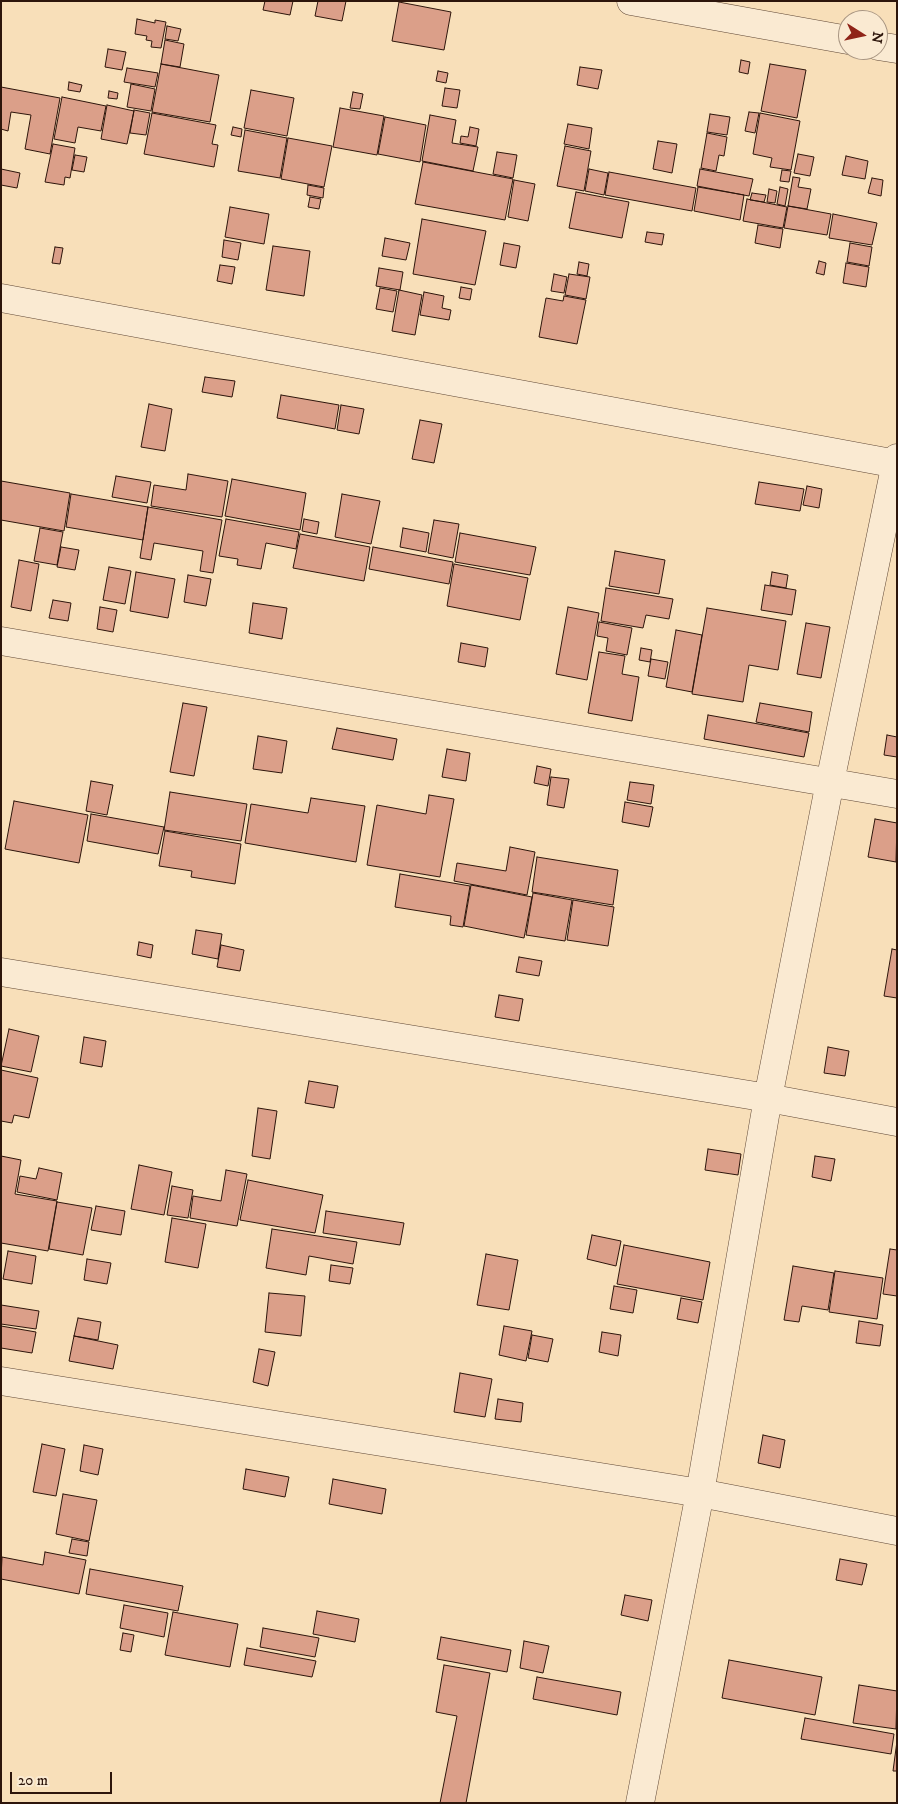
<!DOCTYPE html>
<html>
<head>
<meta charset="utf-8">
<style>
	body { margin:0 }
	#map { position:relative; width:898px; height:1804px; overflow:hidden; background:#f8dfb9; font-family:"IM FELL DW Pica",serif }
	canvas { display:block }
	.frame { position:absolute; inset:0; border:2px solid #2d150b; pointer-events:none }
	.north { position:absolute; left:838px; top:10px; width:50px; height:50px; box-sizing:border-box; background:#faead2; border:1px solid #a89582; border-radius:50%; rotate:100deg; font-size:14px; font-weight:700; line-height:20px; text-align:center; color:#2d150b }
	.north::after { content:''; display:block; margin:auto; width:18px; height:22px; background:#8f2418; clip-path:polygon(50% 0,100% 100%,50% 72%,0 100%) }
	.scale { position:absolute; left:10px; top:1772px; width:102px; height:22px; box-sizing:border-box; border:2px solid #2d150b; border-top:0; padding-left:6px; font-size:15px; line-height:18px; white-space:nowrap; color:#2d150b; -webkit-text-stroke:4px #faead2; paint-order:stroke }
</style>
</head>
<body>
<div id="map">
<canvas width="898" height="1804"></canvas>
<div class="frame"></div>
<div class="north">N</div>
<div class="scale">20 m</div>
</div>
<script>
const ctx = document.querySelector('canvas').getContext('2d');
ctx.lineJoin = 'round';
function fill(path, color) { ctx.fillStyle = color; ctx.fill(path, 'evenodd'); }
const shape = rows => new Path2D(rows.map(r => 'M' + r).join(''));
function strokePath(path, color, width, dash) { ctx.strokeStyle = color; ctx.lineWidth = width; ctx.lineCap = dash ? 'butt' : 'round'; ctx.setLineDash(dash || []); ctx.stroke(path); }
const building = shape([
	[265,1,293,1,290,15,263,10,265,1],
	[318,1,346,1,342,21,315,16,318,1],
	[399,2,451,12,444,50,392,41,399,2],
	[137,19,155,23,155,20,166,22,161,48,151,47,152,41,146,40,147,36,135,34,137,19],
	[167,26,181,29,178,41,165,39,167,26],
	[165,40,184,44,180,67,161,64,165,40],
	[108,49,126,52,122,70,105,67,108,49],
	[741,60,750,62,748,74,739,72,741,60],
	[161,64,219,75,210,122,152,112,161,64],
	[770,64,806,70,797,118,761,111,770,64],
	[580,67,602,70,598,89,577,85,580,67],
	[127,68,158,73,155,87,124,82,127,68],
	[438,71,448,73,446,83,436,81,438,71],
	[69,82,82,85,80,92,68,90,69,82],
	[131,84,155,89,151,111,127,107,131,84],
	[1,87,60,98,50,154,25,149,31,115,11,112,8,131,1,129,1,87],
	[445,88,460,90,457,108,442,106,445,88],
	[251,90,294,98,287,136,244,128,251,90],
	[109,91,118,93,117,99,108,98,109,91],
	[353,92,363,94,360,109,350,108,353,92],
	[62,97,106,106,101,131,78,127,75,143,54,139,62,97],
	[107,105,134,111,127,144,101,139,107,105],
	[340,108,384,116,377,155,333,147,340,108],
	[134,110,150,113,146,135,130,133,134,110],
	[749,112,759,113,755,133,745,131,749,112],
	[152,113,216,125,212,144,218,145,214,167,144,154,152,113],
	[760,113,800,121,791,170,770,167,772,158,753,154,760,113],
	[710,114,730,117,727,135,707,132,710,114],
	[430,115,456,120,452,143,478,147,473,171,422,161,430,115],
	[385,117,426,125,420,162,378,154,385,117],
	[568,124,592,128,589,149,564,144,568,124],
	[233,127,242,129,241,137,231,135,233,127],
	[470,127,479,129,476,146,460,143,461,136,468,137,470,127],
	[245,130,287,138,280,178,238,171,245,130],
	[707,133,727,137,724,156,719,155,716,171,701,168,707,133],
	[288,138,332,146,324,187,281,179,288,138],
	[658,141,677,144,672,173,653,169,658,141],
	[53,144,75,148,70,178,65,177,64,185,45,182,53,144],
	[565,146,591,151,584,191,557,186,565,146],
	[497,152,517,155,513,178,493,174,497,152],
	[798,154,814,157,810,176,794,173,798,154],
	[75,155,87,157,84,172,72,170,75,155],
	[846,156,868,161,865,179,842,175,846,156],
	[423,162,513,179,505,220,415,204,423,162],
	[1,169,20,173,17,188,1,185,1,169],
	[589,169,608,173,604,195,585,191,589,169],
	[700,169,753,179,749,196,697,186,700,169],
	[782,170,791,171,789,182,780,181,782,170],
	[609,172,696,188,692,211,605,195,609,172],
	[793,177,800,178,798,187,811,189,807,209,788,206,793,177],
	[872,178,883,180,881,196,868,193,872,178],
	[514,180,535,184,528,221,508,217,514,180],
	[308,185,324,188,323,198,307,195,308,185],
	[698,187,744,195,740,220,694,211,698,187],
	[780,187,788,189,785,206,777,204,780,187],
	[769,189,777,191,775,203,767,202,769,189],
	[576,192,629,202,622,238,569,228,576,192],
	[752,193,766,195,764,202,750,200,752,193],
	[310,197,321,199,319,209,308,207,310,197],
	[747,199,787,207,783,228,743,221,747,199],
	[788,206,831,214,827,235,784,228,788,206],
	[230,207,269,214,264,244,225,237,230,207],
	[833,214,877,223,872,245,829,238,833,214],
	[422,219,486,231,475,285,413,274,422,219],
	[758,225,783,229,780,248,755,243,758,225],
	[647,232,664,234,662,245,645,242,647,232],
	[385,238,410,243,406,260,382,256,385,238],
	[224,240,241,243,238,260,222,257,224,240],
	[504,243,520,246,516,268,500,265,504,243],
	[850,243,872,247,869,266,847,262,850,243],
	[273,246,310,251,304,296,266,290,273,246],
	[55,247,63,248,60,264,52,263,55,247],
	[819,261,826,263,824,275,816,273,819,261],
	[579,262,589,264,587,276,577,274,579,262],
	[846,263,869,267,866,287,843,283,846,263],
	[220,265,235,267,232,284,217,281,220,265],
	[379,268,403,272,400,290,376,286,379,268],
	[554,274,567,277,564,293,551,291,554,274],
	[569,274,590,277,586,299,565,295,569,274],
	[461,287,472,289,470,300,459,298,461,287],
	[380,288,397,291,393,312,376,309,380,288],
	[399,290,422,295,415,335,392,331,399,290],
	[424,292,444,296,442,308,451,310,449,320,420,315,424,292],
	[564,296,586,300,577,344,539,337,546,298,563,301,564,296],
	[205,377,235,381,232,397,202,392,205,377],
	[281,395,339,405,335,429,277,418,281,395],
	[149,404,172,409,165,451,141,447,149,404],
	[341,405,364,409,359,434,337,430,341,405],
	[420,420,442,424,434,463,412,459,420,420],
	[188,474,228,481,222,517,151,506,154,485,186,490,188,474],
	[116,476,151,482,147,503,112,497,116,476],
	[232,479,306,493,300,530,225,516,232,479],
	[1,481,70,493,64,531,1,520,1,481],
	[759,482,804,489,800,511,755,504,759,482],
	[807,486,822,489,819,508,803,505,807,486],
	[71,494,148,507,143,540,66,527,71,494],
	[342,494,380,501,371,544,335,537,342,494],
	[148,507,222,520,213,573,200,571,203,551,154,543,151,560,140,558,148,507],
	[226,519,299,532,296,549,266,543,261,569,237,565,238,559,219,556,226,519],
	[304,519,319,522,317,534,302,531,304,519],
	[434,520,459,524,453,558,428,553,434,520],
	[40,528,63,532,57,565,34,561,40,528],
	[403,528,429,533,426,552,400,547,403,528],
	[460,533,536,547,530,575,455,562,460,533],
	[300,534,370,547,364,581,293,568,300,534],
	[61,547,79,550,75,570,57,567,61,547],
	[373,547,453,562,449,584,369,569,373,547],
	[615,551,665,560,659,594,609,586,615,551],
	[19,560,39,564,31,611,11,607,19,560],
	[454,564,528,578,520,620,447,606,454,564],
	[109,567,131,571,125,604,103,600,109,567],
	[136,572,175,579,168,618,130,611,136,572],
	[772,572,788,575,786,588,770,585,772,572],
	[188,575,211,579,206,606,184,602,188,575],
	[765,585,796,590,792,615,761,610,765,585],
	[606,588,673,599,669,619,646,615,643,628,601,621,606,588],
	[53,600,71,603,68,621,49,618,53,600],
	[253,603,287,608,282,639,249,633,253,603],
	[100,607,117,610,113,632,97,629,100,607],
	[568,607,599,613,587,680,556,674,568,607],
	[707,608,786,621,778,670,749,665,743,702,692,694,707,608],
	[599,622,632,628,627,655,606,651,608,638,597,636,599,622],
	[806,623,830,627,821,678,797,674,806,623],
	[676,630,702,635,692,692,666,687,676,630],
	[461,643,488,648,485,667,458,662,461,643],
	[641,648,652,650,650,662,639,660,641,648],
	[599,652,625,656,622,674,639,677,632,721,588,713,599,652],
	[651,659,668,662,665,679,648,676,651,659],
	[183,703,207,707,194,776,170,772,183,703],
	[760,703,812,712,809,732,756,722,760,703],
	[708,715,809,733,804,757,704,739,708,715],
	[337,728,397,739,393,760,332,749,337,728],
	[887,735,897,737,897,757,884,755,887,735],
	[258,736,287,741,282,773,253,769,258,736],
	[447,749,470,753,466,781,442,777,447,749],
	[537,766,551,769,548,786,534,783,537,766],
	[551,777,569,779,564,808,547,805,551,777],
	[91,781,113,785,107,815,86,811,91,781],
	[630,782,654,785,651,804,627,800,630,782],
	[170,792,247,804,241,841,164,830,170,792],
	[429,795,454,799,440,877,367,865,377,805,426,814,429,795],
	[311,798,365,806,356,862,245,843,251,804,308,813,311,798],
	[14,801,88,815,79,863,5,849,14,801],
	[625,802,653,807,649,827,622,822,625,802],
	[91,814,164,827,158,854,87,841,91,814],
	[875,819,897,823,896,862,868,857,875,819],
	[165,831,241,844,235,884,191,877,192,871,159,866,165,831],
	[510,847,535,852,527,895,454,881,457,863,506,871,510,847],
	[537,857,618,870,613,905,532,892,537,857],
	[400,874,470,886,463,927,450,925,451,916,395,907,400,874],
	[471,885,532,897,524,938,464,926,471,885],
	[533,893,572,900,565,941,526,935,533,893],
	[573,900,614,907,608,946,567,940,573,900],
	[196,930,222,934,218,959,192,954,196,930],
	[139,942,153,945,151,958,137,955,139,942],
	[221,945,244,950,240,971,217,967,221,945],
	[892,949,897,950,897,998,884,996,892,949],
	[519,957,542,961,539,976,516,972,519,957],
	[499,995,523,999,519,1021,495,1017,499,995],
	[9,1029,39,1036,31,1072,1,1066,9,1029],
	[84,1037,106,1041,102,1067,80,1063,84,1037],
	[828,1047,849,1051,845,1076,824,1073,828,1047],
	[1,1070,38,1078,29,1118,14,1115,12,1123,1,1121,1,1070],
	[309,1081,338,1086,334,1108,305,1103,309,1081],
	[258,1108,277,1111,270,1159,252,1156,258,1108],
	[708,1149,741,1154,738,1175,705,1170,708,1149],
	[1,1156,21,1160,15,1194,57,1201,48,1251,1,1243,1,1156],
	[815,1156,835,1159,831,1181,812,1177,815,1156],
	[139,1165,172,1172,164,1215,131,1209,139,1165],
	[39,1168,62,1173,57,1200,17,1192,20,1176,36,1179,39,1168],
	[226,1170,247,1174,237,1226,190,1218,193,1196,221,1201,226,1170],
	[248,1180,323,1195,315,1233,240,1220,248,1180],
	[172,1186,193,1190,188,1218,167,1215,172,1186],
	[57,1202,92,1208,83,1255,49,1249,57,1202],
	[96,1206,125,1211,121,1235,91,1230,96,1206],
	[326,1211,404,1223,400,1245,323,1233,326,1211],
	[172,1218,206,1224,198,1268,165,1262,172,1218],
	[272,1229,357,1242,353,1264,309,1256,306,1275,266,1268,272,1229],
	[592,1235,621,1241,616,1266,587,1259,592,1235],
	[624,1245,710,1262,703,1300,617,1284,624,1245],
	[890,1249,897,1250,897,1296,883,1294,890,1249],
	[8,1251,36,1256,32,1284,3,1279,8,1251],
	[486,1254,518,1260,509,1310,477,1305,486,1254],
	[87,1259,111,1263,107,1284,84,1280,87,1259],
	[331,1265,353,1268,350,1284,329,1281,331,1265],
	[793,1266,834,1273,828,1310,802,1306,799,1322,784,1320,793,1266],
	[835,1271,883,1278,877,1319,829,1312,835,1271],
	[614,1286,637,1290,633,1313,610,1309,614,1286],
	[269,1293,305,1296,301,1336,265,1332,269,1293],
	[681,1298,702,1302,698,1323,677,1319,681,1298],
	[1,1305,39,1311,36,1329,1,1324,1,1305],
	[78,1318,101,1322,98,1340,74,1336,78,1318],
	[859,1321,883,1325,880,1346,856,1343,859,1321],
	[1,1326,36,1332,32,1353,1,1348,1,1326],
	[504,1326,532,1331,526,1361,499,1355,504,1326],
	[602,1332,621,1335,618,1356,599,1352,602,1332],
	[532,1335,553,1339,548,1362,528,1358,532,1335],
	[74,1336,118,1345,113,1369,69,1361,74,1336],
	[259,1349,275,1352,268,1386,253,1382,259,1349],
	[460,1373,492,1379,485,1417,454,1412,460,1373],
	[498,1399,523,1403,521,1422,495,1419,498,1399],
	[763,1435,785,1440,780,1468,758,1463,763,1435],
	[42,1444,65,1449,56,1496,33,1492,42,1444],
	[84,1445,103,1449,98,1475,80,1471,84,1445],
	[246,1469,289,1477,285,1497,243,1489,246,1469],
	[333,1479,386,1489,382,1514,329,1504,333,1479],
	[63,1494,97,1500,89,1541,56,1534,63,1494],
	[72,1539,89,1542,87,1556,69,1553,72,1539],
	[45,1552,86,1560,79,1594,1,1579,2,1557,43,1565,45,1552],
	[840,1559,867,1564,862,1585,836,1580,840,1559],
	[90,1569,183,1586,178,1611,86,1594,90,1569],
	[625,1595,652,1600,648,1621,621,1615,625,1595],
	[124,1605,168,1613,164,1637,120,1628,124,1605],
	[317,1611,359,1619,355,1642,313,1634,317,1611],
	[173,1612,238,1624,230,1667,165,1655,173,1612],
	[263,1628,319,1638,315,1657,260,1647,263,1628],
	[123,1633,134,1635,131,1652,120,1650,123,1633],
	[441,1637,511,1650,507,1672,437,1659,441,1637],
	[524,1641,549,1646,543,1673,520,1668,524,1641],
	[247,1648,316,1661,312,1677,244,1665,247,1648],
	[729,1660,822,1677,815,1715,722,1698,729,1660],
	[444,1665,490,1673,466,1803,440,1803,457,1716,436,1712,444,1665],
	[537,1677,621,1692,617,1715,533,1699,537,1677],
	[859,1685,897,1691,896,1729,853,1723,859,1685],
	[805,1718,894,1734,891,1754,801,1739,805,1718],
	[897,1741,897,1771,893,1771,897,1741]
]);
const minor = shape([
	[631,1,848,40],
	[878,46,897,49],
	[1,298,897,464],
	[1,641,897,794],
	[1,972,768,1098,897,1122],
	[1,1381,700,1493,897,1531],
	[640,1803,700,1493,768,1098,830,782,897,458]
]);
fill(building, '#db9f89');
strokePath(building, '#2d150b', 1);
strokePath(minor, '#604836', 29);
strokePath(minor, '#faead2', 28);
</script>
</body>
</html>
